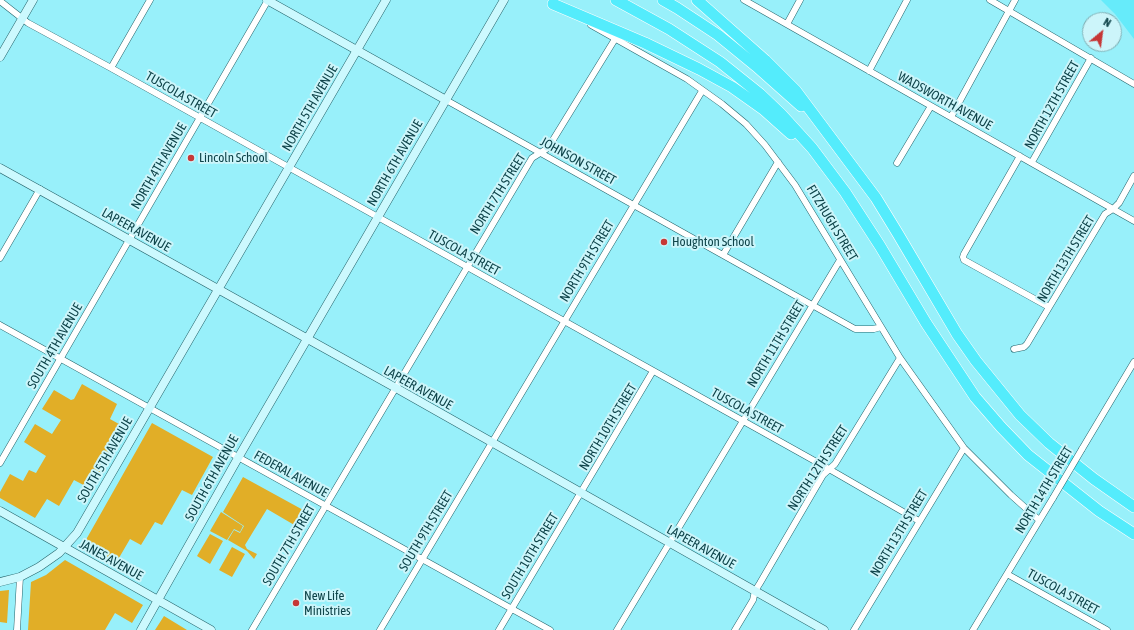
<!DOCTYPE html>
<html>
<head>
<meta charset="utf-8">
<style>
	body { margin:0 }
	#map { position:relative; width:1134px; height:630px; overflow:hidden; background:#98f0fa; font-family:"Asap Condensed",sans-serif }
	canvas { display:block }
	.north { position:absolute; left:1082px; top:12px; width:40px; height:40px; box-sizing:border-box; background:#ccf5fa; border:1px solid #80aeb3; border-radius:50%; rotate:29deg; font-size:11px; font-weight:700; line-height:16px; text-align:center; color:#0e4349 }
	.north::after { content:''; display:block; margin:auto; width:14px; height:18px; background:#c63736; clip-path:polygon(50% 0,100% 100%,50% 72%,0 100%) }
</style>
</head>
<body>
<div id="map">
<canvas width="1134" height="630"></canvas>
<div class="north">N</div>
</div>
<script>
const ctx = document.querySelector('canvas').getContext('2d');
ctx.lineJoin = 'round';
function fill(path, color) { ctx.fillStyle = color; ctx.fill(path, 'evenodd'); }
const shape = rows => new Path2D(rows.map(r => 'M' + r).join(''));
function strokePath(path, color, width, dash) { ctx.strokeStyle = color; ctx.lineWidth = width; ctx.lineCap = dash ? 'butt' : 'round'; ctx.setLineDash(dash || []); ctx.stroke(path); }
function write(font, color, halo, rows, align = 'center') {
  ctx.font = font + ' "Asap Condensed",sans-serif'; ctx.lineWidth = 4; ctx.setLineDash([]); ctx.textBaseline = 'middle'; ctx.strokeStyle = halo; ctx.fillStyle = color; for (const [text, x, y, turn = 0] of rows) {
    ctx.save(); ctx.translate(x, y); ctx.rotate((+turn || 0) * Math.PI / 180); ctx.textAlign = isNaN(turn) ? turn : align; if (halo) ctx.strokeText(text, 0, 0); ctx.fillText(text, 0, 0); ctx.restore();
  }
}
const built = shape([
	[1101,0,1134,0,1134,39,1115,14]
]);
const green = shape([
	[82,384,117,404,110,419,126,428,91,489,74,480,59,506,47,499,35,518,0,498,0,492,10,474,23,481,29,470,36,473,46,456,24,442,35,424,52,434,61,420,42,409,54,390,71,400,74,399],
	[152,423,213,457,192,495,182,490,162,525,155,522,141,545,130,539,116,563,83,545],
	[243,477,305,511,296,526,267,509,245,545,247,549,257,554,254,559,247,551,228,540,234,530,240,533,244,526,223,512],
	[221,512,243,526,240,532,234,529,227,540,210,531],
	[210,534,223,541,210,564,197,556],
	[232,547,245,554,232,577,219,570],
	[65,560,143,605,132,623,115,613,105,630,28,630,31,582,46,575],
	[9,590,7,623,0,622,0,591],
	[164,616,187,630,155,630]
]);
const street = shape([
	[744,0,1134,221],
	[990,0,1134,84],
	[0,1,28,23,111,68,822,465,919,521],
	[787,24,800,0],
	[591,25,687,79,722,104,746,124,765,145,795,185,900,358,964,448,1011,495,1039,520],
	[111,68,150,0],
	[869,71,907,0],
	[446,100,855,329,874,329,881,327],
	[951,117,1015,0],
	[1020,156,964,254,963,257,964,260,1049,307],
	[1032,162,1091,58],
	[897,163,931,106],
	[723,255,778,162],
	[0,258,40,189],
	[0,325,550,630],
	[1014,349,1024,347,1027,344,1105,214,1113,209,1119,203,1134,176],
	[1082,449,1134,362],
	[0,463,268,0],
	[1007,574,1107,630],
	[17,630,20,577],
	[252,630,532,158,548,148,615,39],
	[380,630,702,91],
	[499,630,653,371],
	[617,630,840,260],
	[735,630,753,600,755,591,760,583,823,475,835,464,900,358],
	[854,630,964,448],
	[973,630,1053,498]
]);
const secondary = shape([
	[267,0,446,100],
	[0,57,33,0],
	[0,168,396,388,824,630],
	[0,511,211,630],
	[0,582,20,577,39,567,59,553,77,533,386,0],
	[141,630,238,458,504,0]
]);
const highway = shape([
	[616,0,669,29,720,62,760,94,781,114,812,148,845,192,880,246,926,323,975,397,1001,427,1028,455,1099,511,1134,534],
	[663,0,677,8,718,35,756,66,801,106],
	[697,0,765,60,796,91,876,198,898,234,957,334,976,361,1020,415,1049,443,1094,479,1134,507],
	[553,4,645,43,699,69,732,87,763,109,791,134]
]);
const streetBridge = shape([
	[1053,498,1082,449]
]);
const markers = [
	[191,158,4,"#c63736"],
	[664,242,4,"#c63736"],
	[296,603,4,"#c63736"]
];
const streetNames = [
	["TUSCOLA STREET",181,95,30],
	["WADSWORTH AVENUE",945,101,29],
	["NORTH 12TH STREET",1052,105,-61],
	["NORTH 5TH AVENUE",310,108,-60],
	["JOHNSON STREET",578,161,29],
	["NORTH 6TH AVENUE",395,163,-60],
	["NORTH 4TH AVENUE",159,166,-60],
	["NORTH 7TH STREET",498,194,-58],
	["FITZHUGH STREET",832,223,59],
	["LAPEER AVENUE",136,230,29],
	["TUSCOLA STREET",464,253,29],
	["NORTH 13TH STREET",1066,259,-59],
	["NORTH 9TH STREET",587,261,-59],
	["NORTH 11TH STREET",776,344,-59],
	["SOUTH 4TH AVENUE",55,346,-60],
	["LAPEER AVENUE",418,388,29],
	["TUSCOLA STREET",747,411,29],
	["NORTH 10TH STREET",608,427,-59],
	["SOUTH 5TH AVENUE",105,460,-60],
	["NORTH 12TH STREET",818,468,-57],
	["FEDERAL AVENUE",291,474,29],
	["SOUTH 6TH AVENUE",212,478,-61],
	["NORTH 14TH STREET",1044,490,-59],
	["SOUTH 9TH STREET",426,531,-59],
	["NORTH 13TH STREET",899,533,-59],
	["SOUTH 7TH STREET",289,545,-60],
	["LAPEER AVENUE",701,547,29],
	["SOUTH 10TH STREET",530,556,-59],
	["JANES AVENUE",111,560,29],
	["TUSCOLA STREET",1063,592,29]
];
const poiNames = [
	["Lincoln School",199,158],
	["Houghton School",672,242],
	["New Life",304,596],
	["Ministries",304,611]
];
fill(built, '#66ebfa');
fill(green, '#e1ae27');
strokePath(street, '#25646b', 7);
strokePath(secondary, '#25646b', 9);
strokePath(highway, '#fff', 12);
strokePath(street, '#fff', 6);
strokePath(secondary, '#ccf9fe', 8);
strokePath(highway, '#54ecfc', 11);
strokePath(streetBridge, '#25646b', 7, []);
strokePath(streetBridge, '#fff', 6);
for (const [x, y, r, color] of markers) { const dot = new Path2D(); dot.arc(x, y, r, 0, 2 * Math.PI); ctx.fillStyle = color; ctx.fill(dot); strokePath(dot, '#ccf5fa', 1.5); }
write('13px', '#0e4349', '#ccf5fa', streetNames);
write('13px', '#0e4349', '#ccf5fa', poiNames, 'left');
</script>
</body>
</html>
